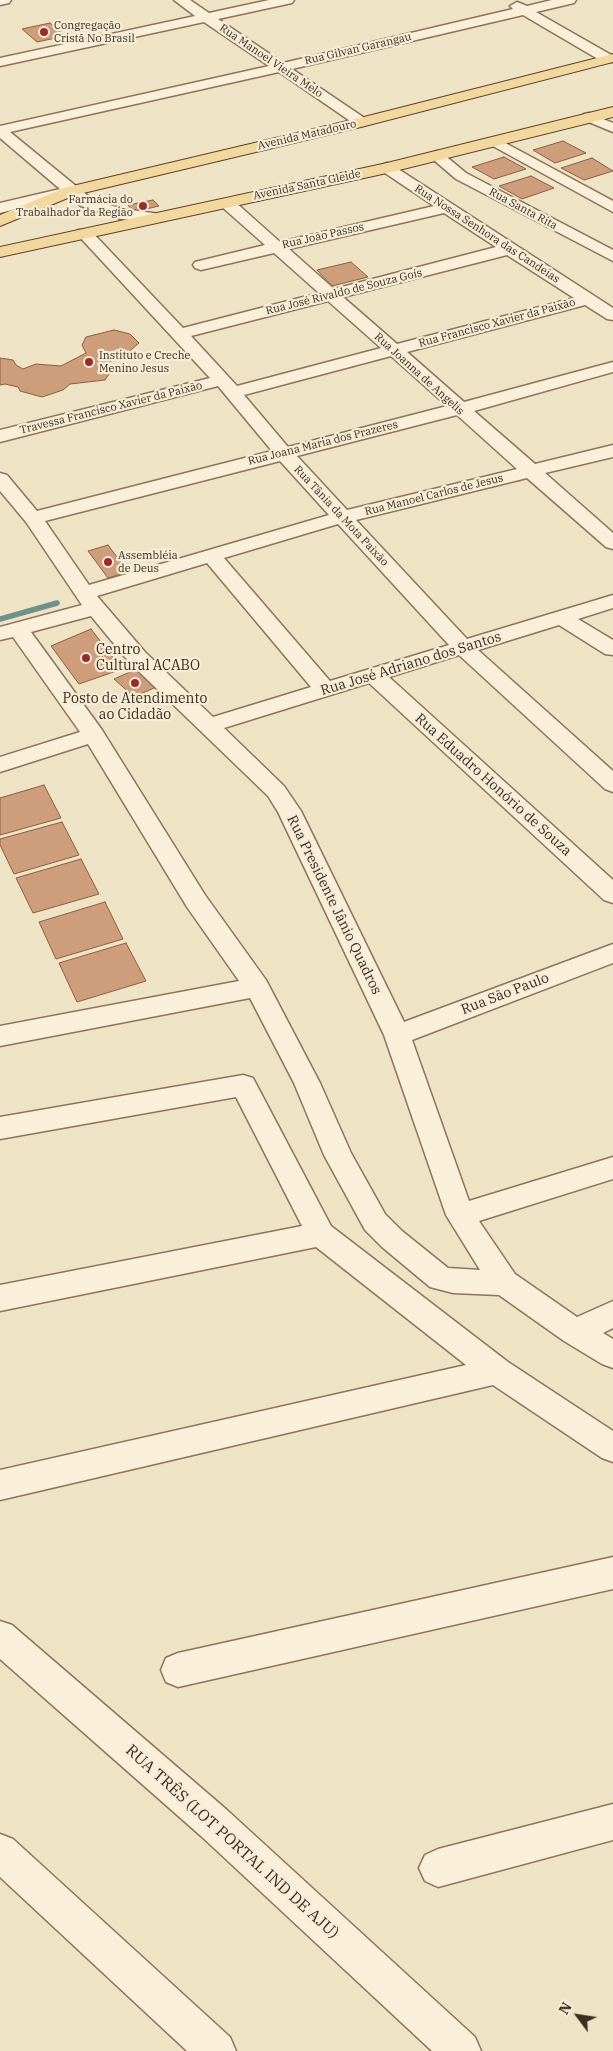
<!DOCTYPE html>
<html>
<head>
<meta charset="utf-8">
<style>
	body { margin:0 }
	#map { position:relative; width:613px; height:2051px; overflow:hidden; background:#efe3c6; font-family:"IBM Plex Serif",serif }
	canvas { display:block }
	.north { position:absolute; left:553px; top:1991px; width:50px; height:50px; -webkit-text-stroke:4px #f6edd6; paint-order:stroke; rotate:301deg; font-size:14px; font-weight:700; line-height:20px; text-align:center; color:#3b2d1f }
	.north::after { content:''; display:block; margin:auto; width:18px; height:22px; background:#3b2d1f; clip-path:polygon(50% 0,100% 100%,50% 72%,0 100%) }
</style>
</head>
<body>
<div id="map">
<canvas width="613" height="2051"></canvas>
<div class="north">N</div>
</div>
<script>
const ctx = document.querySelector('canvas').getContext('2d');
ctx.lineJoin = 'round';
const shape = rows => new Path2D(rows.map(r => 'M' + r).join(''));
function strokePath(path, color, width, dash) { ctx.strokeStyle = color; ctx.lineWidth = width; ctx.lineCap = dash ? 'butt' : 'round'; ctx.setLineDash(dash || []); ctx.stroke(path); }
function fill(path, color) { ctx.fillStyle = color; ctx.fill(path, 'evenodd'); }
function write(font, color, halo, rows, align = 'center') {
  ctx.font = font + ' "IBM Plex Serif",serif'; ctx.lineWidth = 4.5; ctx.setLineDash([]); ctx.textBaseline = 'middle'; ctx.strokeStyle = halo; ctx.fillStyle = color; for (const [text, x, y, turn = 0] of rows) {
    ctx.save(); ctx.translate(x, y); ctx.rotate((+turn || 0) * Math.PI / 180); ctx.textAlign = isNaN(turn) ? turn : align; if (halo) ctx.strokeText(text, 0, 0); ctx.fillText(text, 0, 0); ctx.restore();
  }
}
const stream = shape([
	[0,619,57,603]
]);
const building = shape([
	[50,23,65,36,37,42,22,29,50,23],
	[563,141,586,153,555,163,533,150,563,141],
	[504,157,526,169,494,179,472,167,504,157],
	[592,158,613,171,584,180,561,168,592,158],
	[531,176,554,188,522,199,499,186,531,176],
	[153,200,159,206,133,212,128,205,153,200],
	[351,262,368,277,332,286,317,270,351,262],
	[114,330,130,334,139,343,125,355,115,358,106,365,113,368,105,380,70,384,63,390,42,397,20,391,18,387,5,384,0,385,0,358,13,360,16,365,23,369,36,364,61,366,86,353,82,345,86,337,114,330],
	[108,545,128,572,108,578,88,551,108,545],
	[91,629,122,669,79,684,51,646,91,629],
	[137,669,156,687,134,697,114,679,137,669],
	[44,785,61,818,0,835,0,798,44,785],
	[62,822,79,855,14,874,0,845,0,839,62,822],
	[81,859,99,894,33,913,16,878,81,859],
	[105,902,123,939,56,959,39,922,105,902],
	[126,943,146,981,77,1002,59,963,126,943]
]);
const minor = shape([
	[0,0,11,0,9,3,0,5,0,0],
	[174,0,190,0,209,13,269,0,294,0,292,3,218,19,283,63,513,9,510,6,517,2,527,6,552,0,576,0,574,3,536,12,613,56,613,62,603,62,523,15,292,69,366,119,368,122,366,125,361,126,356,125,279,72,10,132,93,200,123,209,160,214,162,217,160,220,154,222,121,219,81,206,69,196,0,213,0,203,60,189,0,138,0,126,269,66,204,22,0,66,0,58,195,16,174,0],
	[589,113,613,123,613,132,584,120,582,117,584,114,589,113],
	[496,138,613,201,613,212,491,145,489,142,491,139,496,138],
	[437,151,442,153,466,173,613,250,613,261,456,179,429,156,432,153,437,151],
	[387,163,392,165,613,308,613,320,607,319,585,305,407,352,464,402,613,362,613,372,474,411,535,464,613,445,613,457,545,473,613,533,613,549,606,547,527,478,356,520,467,639,613,595,613,608,578,619,613,640,613,655,605,654,559,625,478,650,613,771,613,792,605,789,459,655,389,677,613,880,613,903,604,900,369,683,224,728,284,786,301,811,404,1022,613,944,613,963,412,1040,469,1201,613,1157,613,1179,479,1221,515,1274,577,1317,613,1301,613,1328,603,1333,613,1339,613,1368,602,1364,564,1341,499,1295,453,1293,430,1287,382,1247,365,1230,324,1155,294,1083,250,998,0,1046,0,1026,239,981,187,907,88,744,0,772,0,757,80,732,13,637,0,640,0,627,82,605,26,522,0,491,0,473,7,475,37,511,272,451,218,386,0,442,0,430,210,378,76,233,78,230,90,230,183,328,319,293,274,253,201,270,195,268,193,265,195,262,265,245,221,206,219,203,221,200,233,200,280,242,434,206,382,171,379,168,382,165,387,163],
	[444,213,496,247,334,289,289,249,444,213],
	[507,255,574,298,397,344,343,297,507,255],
	[328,301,381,348,237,386,191,336,328,301],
	[391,356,447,406,288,447,244,395,391,356],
	[457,415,517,469,347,510,297,456,457,415],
	[280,461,329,515,89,585,45,521,280,461],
	[338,524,449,645,330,681,224,558,338,524],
	[207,563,311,687,213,717,145,652,97,596,207,563],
	[91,616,129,662,268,796,278,812,384,1035,446,1215,480,1270,448,1268,402,1231,385,1214,351,1153,320,1083,266,980,205,895,102,730,31,632,91,616],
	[243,1075,253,1078,331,1226,508,1362,613,1431,613,1462,602,1458,493,1385,0,1500,0,1470,466,1365,316,1247,0,1311,0,1285,302,1226,236,1097,0,1139,0,1117,243,1075],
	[613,1557,613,1589,178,1687,166,1682,161,1670,166,1658,178,1653,613,1557],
	[0,1621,12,1625,227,1810,475,2037,481,2051,432,2051,201,1836,0,1659,0,1621],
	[613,1804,613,1840,438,1887,425,1881,419,1868,425,1855,438,1849,613,1804],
	[0,1834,13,1839,230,2037,236,2051,187,2051,0,1877,0,1834]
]);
const major = shape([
	[613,54,613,62,361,127,75,195,0,226,0,215,64,188,360,118,613,54],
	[613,107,613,117,387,173,0,257,0,247,387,163,613,107]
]);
const markers = [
	[44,32,5,"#9c2a2b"],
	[143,206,5,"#9c2a2b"],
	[89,362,5,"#9c2a2b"],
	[108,562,5,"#9c2a2b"],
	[86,658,5,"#9c2a2b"],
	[135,683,5,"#9c2a2b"]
];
const farPoinames = [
	["Congregação",54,26],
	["Cristã No Brasil",54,39],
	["Farmácia do",133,200,"right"],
	["Trabalhador da Região",133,213,"right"],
	["Instituto e Creche",99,356],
	["Menino Jesus",99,369],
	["Assembléia",118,556],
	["de Deus",118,569]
];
const farStreetnames = [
	["Rua Gilvan Garangau",358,49,-13],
	["Rua Manoel Vieira Melo",271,61,34],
	["Avenida Matadouro",307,135,-13],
	["Avenida Santa Gleide",307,185,-12],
	["Rua Santa Rita",523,209,28],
	["Rua Nossa Senhora das Candeias",487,234,33],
	["Rua João Passos",323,236,-13],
	["Rua José Rivaldo de Souza Goís",344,292,-14],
	["Rua Francisco Xavier da Paixão",497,323,-15],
	["Rua Joanna de Angelis",419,374,42],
	["Travessa Francisco Xavier da Paixão",111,408,-14],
	["Rua Joana Maria dos Prazeres",323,443,-14],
	["Rua Manoel Carlos de Jesus",434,495,-14],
	["Rua Tânia da Mota Paixão",341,516,47]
];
const poiNames = [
	["Centro",96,650],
	["Cultural ACABO",96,666],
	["Posto de Atendimento",135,699,"center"],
	["ao Cidadão",135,715,"center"]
];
const streetNames = [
	["Rua José Adriano dos Santos",411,664,-17],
	["Rua Eduadro Honório de Souza",493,785,42],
	["Rua Presidente Jânio Quadros",334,905,64],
	["Rua São Paulo",505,994,-21]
];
const nearStreetnames = [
	["RUA TRÊS (LOT PORTAL IND DE AJU)",232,1842,42]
];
strokePath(stream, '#6e9289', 5.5);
fill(building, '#ce9d7b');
strokePath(building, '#8b5e40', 1);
strokePath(minor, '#8b745b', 3);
strokePath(major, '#59432f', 2);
fill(minor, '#faf0da');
fill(major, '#f2d89e');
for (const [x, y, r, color] of markers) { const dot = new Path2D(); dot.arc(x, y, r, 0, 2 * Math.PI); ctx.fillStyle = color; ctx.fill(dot); strokePath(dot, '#f6edd6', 2); }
write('11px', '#3b2d1f', '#f6edd6', farPoinames, 'left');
write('11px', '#3b2d1f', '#f6edd6', farStreetnames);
write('14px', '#3b2d1f', '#f6edd6', poiNames, 'left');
write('14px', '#3b2d1f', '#f6edd6', streetNames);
write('16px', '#3b2d1f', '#f6edd6', nearStreetnames);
</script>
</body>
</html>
